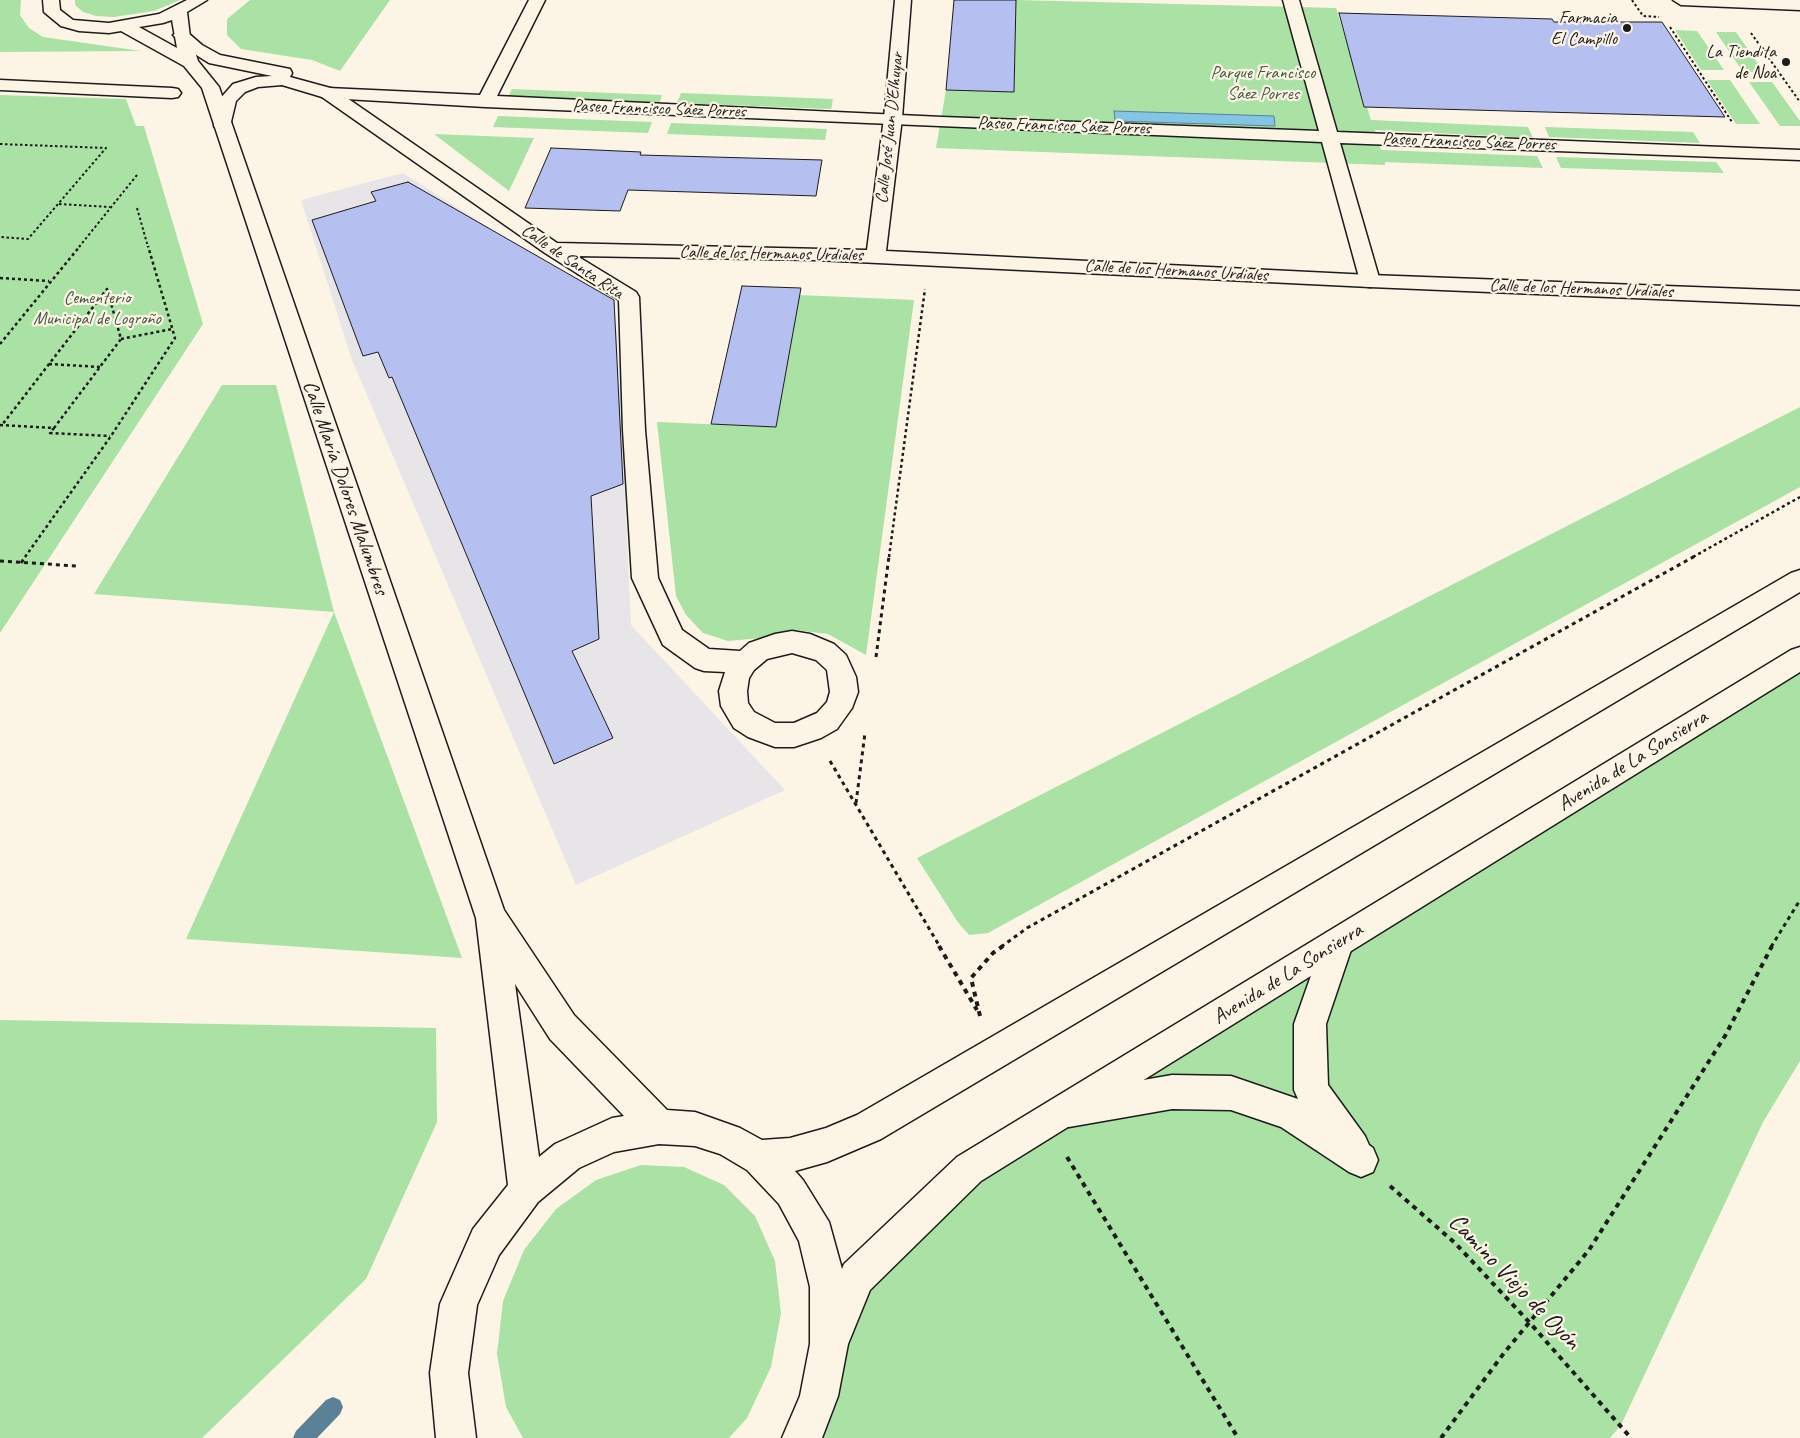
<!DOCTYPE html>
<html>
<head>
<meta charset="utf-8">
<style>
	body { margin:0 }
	canvas { display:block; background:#fcf5e5 }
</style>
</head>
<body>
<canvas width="1800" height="1438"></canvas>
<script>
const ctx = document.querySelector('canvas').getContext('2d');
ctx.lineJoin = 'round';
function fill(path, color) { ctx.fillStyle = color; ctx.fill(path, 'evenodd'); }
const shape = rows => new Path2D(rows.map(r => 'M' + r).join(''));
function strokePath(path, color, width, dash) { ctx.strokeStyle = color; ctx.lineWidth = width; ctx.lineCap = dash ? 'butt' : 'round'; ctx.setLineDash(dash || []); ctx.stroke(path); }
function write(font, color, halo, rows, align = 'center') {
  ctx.font = font + ' Caveat,sans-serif'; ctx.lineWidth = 4.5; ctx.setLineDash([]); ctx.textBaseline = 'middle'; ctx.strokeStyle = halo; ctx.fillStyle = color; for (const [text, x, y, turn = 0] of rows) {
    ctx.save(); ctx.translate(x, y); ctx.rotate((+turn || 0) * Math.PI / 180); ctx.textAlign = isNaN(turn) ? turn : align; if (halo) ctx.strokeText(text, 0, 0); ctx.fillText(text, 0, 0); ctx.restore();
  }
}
const built = shape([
	[403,173,501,235,591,287,617,330,631,625,785,790,576,885,352,360,301,200]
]);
const green = shape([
	[0,0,21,0,20,15,29,28,43,37,141,51,0,52],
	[75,0,180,0,154,11,114,17,96,16,83,12,75,5],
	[250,0,390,0,340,71,312,60,241,49,227,35,227,19],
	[1016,0,1336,8,1371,120,1528,127,1533,138,1375,130,1381,150,1537,156,1543,168,1385,162,1385,165,936,148,946,90,1014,92],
	[1675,30,1697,31,1724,70,1701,70],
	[1716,32,1736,32,1764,72,1743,72],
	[1707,80,1730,80,1760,124,1736,124],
	[1749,82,1772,82,1800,121,1800,126,1780,126],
	[512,89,662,95,659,105,507,99],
	[681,93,833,99,831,109,677,103],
	[0,95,126,99,136,126,144,126,203,324,0,633],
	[498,116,652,122,648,133,493,127],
	[671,123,827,129,825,140,667,134],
	[1545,127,1693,132,1700,143,1549,137],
	[434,134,534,138,509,191],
	[1556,157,1716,162,1724,173,1561,168],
	[799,295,914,300,866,655,828,634,795,630,761,638,728,641,703,633,686,615,676,596,657,422,776,427],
	[222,385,276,385,334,612,462,958,186,939,334,612,94,594],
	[1800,407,1800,487,988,933,969,935,957,921,917,858],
	[1800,658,1800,1061,1763,1122,1621,1425,1610,1438,802,1438,829,1344,907,1228],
	[0,1020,436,1028,437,1122,366,1279,202,1438,0,1438],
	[641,1165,684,1167,724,1185,755,1216,775,1261,781,1313,771,1367,747,1418,729,1438,523,1438,506,1407,497,1354,503,1301,524,1250,556,1209,596,1180]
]);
const water = shape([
	[1114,111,1274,116,1275,126,1115,121,1114,111]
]);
const stream = shape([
	[333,1397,340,1400,343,1407,340,1414,317,1438,293,1438,296,1431,326,1400,333,1397]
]);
const building = shape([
	[954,0,1016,0,1014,92,946,90,954,0],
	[1339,13,1552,19,1554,22,1662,22,1725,117,1364,107,1339,13],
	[551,148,641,152,640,155,822,160,816,196,628,190,620,211,525,208,551,148],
	[408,182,614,300,623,484,591,496,599,639,572,651,613,738,554,764,392,377,389,378,378,352,363,356,312,220,376,201,371,192,408,182],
	[742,286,801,288,776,427,711,424,742,286]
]);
const pathFar3 = shape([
	[1632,0,1643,16,1659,17],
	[1670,27,1732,122],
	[1751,33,1800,102],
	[0,144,106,148,28,239,0,237],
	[59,204,110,207],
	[137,208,148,247],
	[79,247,137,175]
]);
const pathFar2 = shape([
	[0,278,49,281],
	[121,339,172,329],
	[0,344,80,246],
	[49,364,100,367],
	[0,425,54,428,121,339,107,289,2,425],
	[54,428,50,433,110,436],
	[25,557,111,436,175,338,148,246],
	[889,557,925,289],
	[1693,557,1800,497]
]);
const pathFar1 = shape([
	[0,561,77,566],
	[21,563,26,556],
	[876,657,889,556],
	[830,761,940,947],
	[856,803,865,733],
	[1001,947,1027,928,1695,556],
	[1771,947,1800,900]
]);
const path = shape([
	[939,946,977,1010],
	[980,1016,971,978,993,953,1003,946],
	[1067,1157,1238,1438],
	[1390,1186,1455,1243,1530,1323,1631,1438],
	[1441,1438,1504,1353,1589,1250,1725,1036,1772,946]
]);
const pedestrian = shape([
	[529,0,545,0,497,96,942,117,1319,131,1283,0,1299,0,1337,132,1800,150,1800,160,1340,143,1380,281,1377,286,1370,287,1363,286,1360,281,1322,142,485,107,328,98,322,97,319,93,322,89,328,88,480,95,529,0],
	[0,80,172,88,178,89,181,93,178,97,172,98,0,90,0,80]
]);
const minor = shape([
	[895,0,911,0,902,118,886,251,1370,275,1800,291,1800,305,1370,287,816,260,577,256,636,292,639,297,645,430,658,578,682,630,709,649,740,651,749,643,775,634,792,631,810,634,834,644,846,655,856,677,858,692,852,708,837,729,821,738,794,747,775,747,748,737,734,728,721,706,719,691,725,672,704,671,695,668,663,645,632,578,623,430,619,300,545,253,322,97,282,85,258,87,245,92,236,101,229,130,217,130,214,126,219,100,233,84,256,77,272,76,209,63,190,51,173,35,181,30,187,32,202,45,220,55,290,69,292,73,290,77,334,89,557,243,867,250,884,118,895,0],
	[792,653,816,660,827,670,830,692,827,702,817,713,794,723,775,723,754,712,748,703,747,691,749,678,754,670,767,659,792,653],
	[1673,0,1800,0,1800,10,1681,5,1673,0],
	[1337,929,1348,933,1353,944,1326,1024,1328,1085,1365,1136,1369,1145,1373,1148,1378,1160,1373,1172,1361,1177,1349,1172,1281,1127,1231,1110,1172,1109,1069,1127,1057,1122,1052,1110,1057,1098,1069,1093,1172,1075,1231,1076,1298,1099,1294,1090,1294,1024,1326,933,1337,929]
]);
const primary = shape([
	[43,0,59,0,60,10,73,20,109,23,159,14,187,0,207,0,187,12,190,37,198,61,219,87,504,910,574,1015,667,1110,695,1112,740,1128,762,1140,790,1138,826,1128,857,1115,1791,573,1800,570,1800,592,881,1139,827,1162,795,1171,803,1180,829,1222,842,1269,844,1264,957,1157,1791,650,1800,647,1800,672,981,1181,870,1290,848,1344,838,1396,822,1438,782,1438,800,1396,810,1344,810,1287,799,1241,779,1204,747,1170,720,1154,695,1146,659,1144,614,1152,579,1168,538,1202,499,1255,477,1305,468,1373,476,1438,436,1438,430,1373,440,1304,473,1229,508,1185,476,918,202,88,184,66,121,31,109,33,79,31,61,26,44,12,43,0],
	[172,20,177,48,139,27,163,23,172,20],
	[515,984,550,1039,624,1116,612,1118,555,1144,539,1157,515,984]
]);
const markers = [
	[1627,28,5,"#1c1c1c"],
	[1786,62,5,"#1c1c1c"]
];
const farPoinames = [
	["Farmacia",1617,18],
	["El Campillo",1617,39],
	["La Tiendita",1776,52],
	["de Noa",1776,73]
];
const farParknames = [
	["Parque Francisco",1263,73],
	["Sáez Porres",1263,94],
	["Cementerio",97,298],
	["Municipal de Logroño",97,319]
];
const farStreetnames = [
	["Paseo Francisco Sáez Porres",659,109,2],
	["Paseo Francisco Sáez Porres",1064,126,2],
	["Calle José Juan D'Elhuyar",890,128,-84],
	["Paseo Francisco Sáez Porres",1469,142,2],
	["Calle de los Hermanos Urdiales",771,254,1],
	["Calle de Santa Rita",572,262,34],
	["Calle de los Hermanos Urdiales",1176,271,3],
	["Calle de los Hermanos Urdiales",1581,289,2]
];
const streetNames = [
	["Calle María Dolores Malumbres",345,488,71],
	["Avenida de La Sonsierra",1633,761,-32],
	["Avenida de La Sonsierra",1288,974,-32]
];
const nearStreetnames = [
	["Camino Viejo de Oyón",1514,1282,46]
];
fill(built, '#e7e5e8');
fill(green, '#aae1a4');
fill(water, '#84c5e5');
strokePath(water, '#5a8195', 1);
fill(stream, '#5a8195');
fill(building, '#b5bff0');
strokePath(building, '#1c1c1c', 1);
strokePath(pedestrian, '#1c1c1c', 3);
strokePath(minor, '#1c1c1c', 3);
strokePath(primary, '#1c1c1c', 3);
strokePath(pathFar3, '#1c1c1c', 2, [2.5, 2.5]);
strokePath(pathFar2, '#1c1c1c', 2.5, [3, 3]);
strokePath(pathFar1, '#1c1c1c', 3, [4, 4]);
strokePath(path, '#1c1c1c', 4, [5, 5]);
fill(pedestrian, '#fcf5e5');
fill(minor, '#fcf5e5');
fill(primary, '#fcf5e5');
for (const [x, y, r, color] of markers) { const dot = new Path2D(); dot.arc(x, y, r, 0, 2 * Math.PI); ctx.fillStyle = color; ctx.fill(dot); strokePath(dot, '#fcf5e5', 2); }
write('18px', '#1c1c1c', '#fcf5e5', farPoinames, 'right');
write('18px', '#475745', '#fcf5e5', farParknames);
write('18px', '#1c1c1c', '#fcf5e5', farStreetnames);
write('21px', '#1c1c1c', '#fcf5e5', streetNames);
write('25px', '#1c1c1c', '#fcf5e5', nearStreetnames);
</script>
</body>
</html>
